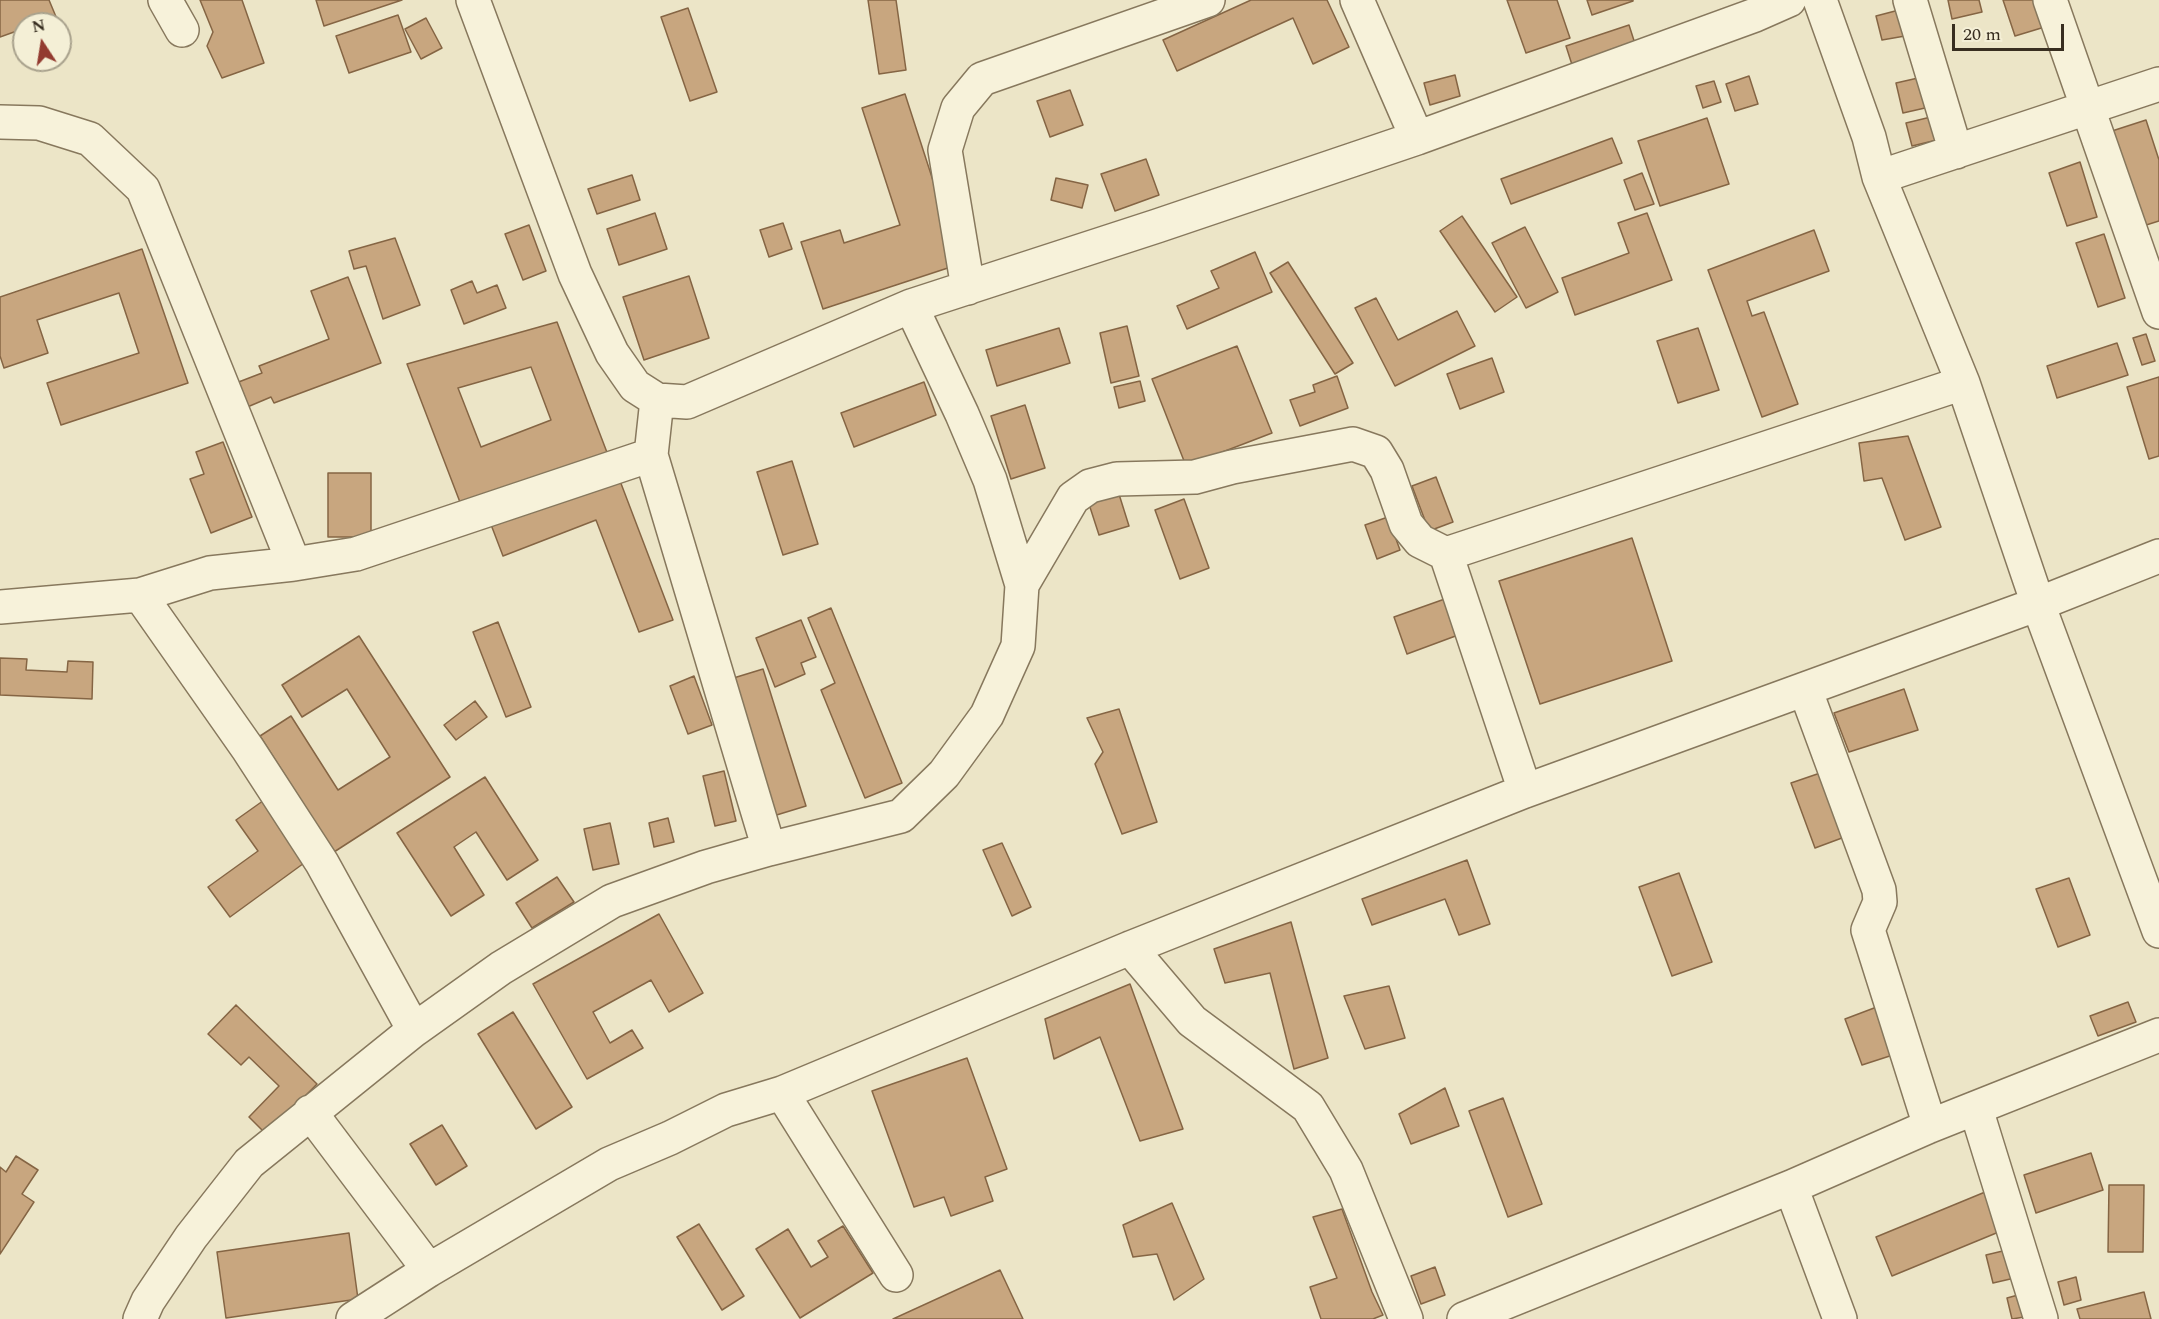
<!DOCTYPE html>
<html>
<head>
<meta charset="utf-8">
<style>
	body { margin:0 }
	#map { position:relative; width:2159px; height:1319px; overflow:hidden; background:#ece5c7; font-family:Spectral,serif }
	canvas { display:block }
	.north { position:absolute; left:12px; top:12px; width:60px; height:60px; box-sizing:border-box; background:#f4efd6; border:2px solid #a9a28d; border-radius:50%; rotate:348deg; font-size:16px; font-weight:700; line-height:24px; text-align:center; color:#382e20 }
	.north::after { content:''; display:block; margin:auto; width:21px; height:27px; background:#933b30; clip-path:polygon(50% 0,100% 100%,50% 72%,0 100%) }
	.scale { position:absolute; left:1952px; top:24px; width:112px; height:27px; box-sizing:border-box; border:3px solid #382e20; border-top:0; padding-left:8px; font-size:18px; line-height:21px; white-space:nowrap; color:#382e20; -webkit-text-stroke:4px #f4efd6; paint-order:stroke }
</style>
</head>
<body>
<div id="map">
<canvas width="2159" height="1319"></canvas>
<div class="north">N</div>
<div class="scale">20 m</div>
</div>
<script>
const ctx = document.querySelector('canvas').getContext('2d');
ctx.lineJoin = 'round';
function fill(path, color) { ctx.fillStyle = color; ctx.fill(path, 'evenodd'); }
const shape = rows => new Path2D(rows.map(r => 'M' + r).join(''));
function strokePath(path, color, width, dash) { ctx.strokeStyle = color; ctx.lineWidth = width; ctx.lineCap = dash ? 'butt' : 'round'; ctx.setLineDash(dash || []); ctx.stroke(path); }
const building = shape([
	[0,0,49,0,59,24,24,24,24,43,21,44,14,32,0,37,0,0],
	[200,0,242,0,264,63,222,78,207,46,213,32,200,0],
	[316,0,402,0,324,26,316,0],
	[868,0,896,0,906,70,879,74,868,0],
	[1251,0,1327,0,1349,47,1313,64,1293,18,1177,71,1163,40,1251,0],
	[1507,0,1557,0,1570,38,1526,53,1507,0],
	[1587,0,1633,0,1633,1,1592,15,1587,0],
	[1948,0,1979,0,1982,12,1952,19,1948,0],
	[2003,0,2039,0,2048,26,2015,36,2003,0],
	[688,8,717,92,690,101,661,17,688,8],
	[1899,10,1905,36,1882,40,1876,16,1899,10],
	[398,15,411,52,349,73,336,36,398,15],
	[426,18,442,48,421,59,405,29,426,18],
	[1629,25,1637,50,1574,71,1566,46,1629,25],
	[1455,75,1460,96,1430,105,1424,83,1455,75],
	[1749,76,1758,104,1735,111,1726,84,1749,76],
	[1918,78,1925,108,1903,113,1896,83,1918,78],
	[1714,81,1721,102,1703,108,1696,86,1714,81],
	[1070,90,1083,125,1050,137,1037,101,1070,90],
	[905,94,960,264,823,309,801,242,840,230,844,243,900,225,862,108,905,94],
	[1935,116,1941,139,1912,146,1906,123,1935,116],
	[1707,118,1729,184,1660,206,1638,141,1707,118],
	[2146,120,2159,160,2159,221,2143,226,2112,131,2146,120],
	[1612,138,1622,163,1511,204,1501,179,1612,138],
	[1146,159,1159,195,1115,211,1101,174,1146,159],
	[2080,162,2097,217,2067,226,2049,173,2080,162],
	[1642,173,1654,204,1635,210,1624,180,1642,173],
	[632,175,640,200,597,214,588,189,632,175],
	[1056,178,1088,185,1082,208,1051,200,1056,178],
	[655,213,667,249,619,265,607,229,655,213],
	[1647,213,1672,280,1575,315,1562,278,1629,253,1618,223,1647,213],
	[1462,216,1517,297,1495,312,1440,231,1462,216],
	[783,223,792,249,769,257,760,230,783,223],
	[529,225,546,271,523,280,505,234,529,225],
	[1525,227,1558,292,1526,308,1492,243,1525,227],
	[1814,230,1829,271,1747,301,1752,316,1764,312,1798,404,1762,417,1708,270,1814,230],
	[2104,234,2125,298,2098,307,2076,243,2104,234],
	[395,238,420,305,383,319,366,266,354,269,349,251,395,238],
	[142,249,188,383,61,425,47,383,139,353,119,293,37,320,48,353,4,368,0,356,0,297,142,249],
	[1255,252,1272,292,1187,329,1177,306,1219,288,1211,271,1255,252],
	[1288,262,1353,363,1335,374,1270,273,1288,262],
	[689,276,709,338,644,360,623,297,689,276],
	[348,277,381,363,274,403,271,397,245,408,236,383,262,373,259,366,329,339,311,291,348,277],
	[472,281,477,293,497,285,506,308,464,324,451,290,472,281],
	[1376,298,1398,340,1457,311,1475,346,1395,386,1355,308,1376,298],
	[557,322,608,455,463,510,407,364,557,322],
	[531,367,551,420,481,447,458,388,531,367],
	[1127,326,1139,376,1111,383,1100,333,1127,326],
	[1059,328,1070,363,997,386,986,350,1059,328],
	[1698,328,1719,390,1678,403,1657,341,1698,328],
	[2146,334,2155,361,2142,365,2133,338,2146,334],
	[2117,343,2128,375,2057,398,2047,366,2117,343],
	[1237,346,1272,433,1186,466,1152,379,1237,346],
	[1492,358,1504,392,1460,409,1447,374,1492,358],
	[1337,376,1348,408,1300,426,1290,400,1315,392,1313,385,1337,376],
	[2159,377,2159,456,2149,459,2127,387,2159,377],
	[1140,381,1145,401,1119,408,1114,387,1140,381],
	[924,382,936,415,854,447,841,413,924,382],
	[1025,405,1045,468,1011,479,991,416,1025,405],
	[1908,436,1941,527,1905,540,1882,478,1864,481,1859,443,1908,436],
	[223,442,252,517,211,533,190,479,204,474,196,452,223,442],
	[792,461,818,544,783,555,757,472,792,461],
	[328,473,371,473,371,537,328,537,328,473],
	[617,473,673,620,639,632,596,520,503,556,490,522,617,473],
	[1436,477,1453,522,1429,531,1412,486,1436,477],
	[1118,491,1129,526,1099,535,1088,501,1118,491],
	[1184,499,1209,568,1180,579,1155,510,1184,499],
	[1388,517,1400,550,1377,559,1365,525,1388,517],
	[1632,538,1672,661,1540,704,1499,581,1632,538],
	[1456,595,1469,631,1407,654,1394,617,1456,595],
	[831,608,902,783,865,798,821,690,835,683,808,618,831,608],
	[801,620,816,657,801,663,805,674,775,687,756,638,801,620],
	[498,622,531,707,506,717,473,632,498,622],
	[359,636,450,777,334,852,260,736,291,716,338,790,390,757,347,689,302,717,282,685,359,636],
	[0,658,27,659,26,670,67,672,68,661,93,662,92,699,0,695,0,658],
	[763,669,806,806,770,817,727,680,763,669],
	[694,676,712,725,688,734,670,686,694,676],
	[1904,689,1918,730,1849,752,1834,713,1904,689],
	[475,701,487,717,456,740,444,725,475,701],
	[1119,709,1157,822,1122,834,1095,764,1103,752,1087,718,1119,709],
	[724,771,736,821,715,826,703,776,724,771],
	[1826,771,1850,835,1815,848,1791,783,1826,771],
	[485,777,538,860,507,880,476,832,454,847,484,895,451,916,397,833,485,777],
	[267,798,311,858,230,917,208,887,258,851,236,820,267,798],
	[668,818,674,842,654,847,649,823,668,818],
	[610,823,619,864,593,870,584,829,610,823],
	[1002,843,1031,907,1012,916,983,850,1002,843],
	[1467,860,1490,924,1459,935,1445,899,1372,925,1362,899,1467,860],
	[1679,873,1712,962,1672,976,1639,887,1679,873],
	[557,877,574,902,532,928,516,903,557,877],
	[2069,878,2090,935,2058,947,2036,889,2069,878],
	[659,914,703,993,669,1012,651,980,593,1012,610,1043,632,1030,643,1048,587,1079,533,984,659,914],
	[1291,922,1328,1058,1294,1069,1270,973,1225,983,1214,949,1291,922],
	[1130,984,1183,1129,1140,1141,1100,1037,1054,1059,1045,1019,1130,984],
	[1389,986,1405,1038,1365,1049,1344,996,1389,986],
	[2128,1002,2136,1022,2098,1036,2090,1016,2128,1002],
	[236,1005,317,1084,267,1135,249,1117,279,1086,249,1057,241,1065,208,1034,236,1005],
	[1882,1005,1899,1053,1862,1065,1845,1019,1882,1005],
	[513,1012,572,1107,536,1129,478,1034,513,1012],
	[967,1058,1007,1169,985,1177,993,1201,951,1216,944,1197,914,1207,872,1091,967,1058],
	[1445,1088,1459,1126,1411,1144,1399,1114,1445,1088],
	[1503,1098,1542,1204,1508,1217,1469,1111,1503,1098],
	[442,1125,467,1166,436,1185,410,1144,442,1125],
	[2091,1153,2103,1190,2036,1213,2024,1175,2091,1153],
	[16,1156,38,1170,22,1194,34,1202,0,1254,0,1167,6,1172,16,1156],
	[2109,1185,2144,1185,2143,1252,2108,1252,2109,1185],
	[1990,1190,2006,1229,1892,1276,1876,1237,1990,1190],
	[1172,1203,1204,1279,1174,1300,1157,1254,1133,1257,1123,1225,1172,1203],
	[1342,1209,1372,1292,1383,1315,1373,1319,1321,1319,1310,1287,1337,1278,1313,1217,1342,1209],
	[699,1224,744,1296,722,1310,677,1237,699,1224],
	[843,1226,873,1273,800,1318,756,1249,788,1229,811,1267,828,1257,818,1241,843,1226],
	[349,1233,358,1299,226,1318,217,1252,349,1233],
	[2011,1249,2019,1277,1993,1283,1986,1255,2011,1249],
	[1435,1267,1445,1295,1421,1304,1411,1276,1435,1267],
	[1000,1270,1023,1319,893,1319,1000,1270],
	[2076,1277,2081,1300,2064,1305,2058,1282,2076,1277],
	[2029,1292,2036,1315,2012,1319,2007,1298,2029,1292],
	[2144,1292,2151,1319,2080,1319,2077,1309,2144,1292]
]);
const minor = shape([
	[165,0,182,30],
	[473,0,575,274,612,353,635,386,657,400,687,402,911,306,1157,226,1417,138,1755,15,1789,0],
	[1357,0,1417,138],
	[1820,0,1869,137,1879,177,1963,383,2038,604,2159,931],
	[1910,0,1956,152],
	[2050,0,2159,312],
	[0,122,39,123,90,139,143,189,294,564],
	[1879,177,2159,84],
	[968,288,945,150,958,108,982,79,1208,0],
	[657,400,651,455,769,849],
	[1022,585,1073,498,1090,486,1117,479,1195,477,1232,467,1353,444,1376,452,1387,470,1406,524,1420,541,1446,554],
	[140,595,248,749,322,863,414,1030],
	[0,607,140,595,210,573,294,564,356,554,651,455],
	[1805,689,1879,890,1880,902,1868,930,1930,1126],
	[1525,791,1446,554,1963,383],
	[1130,948,1192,1021,1308,1107,1346,1170,1406,1319],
	[782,1093,896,1275],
	[1976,1109,2041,1319],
	[310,1112,429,1270],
	[1791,1187,1840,1319],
	[140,1319,148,1301,191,1237,249,1163,414,1030,501,968,612,901,706,867,769,849,901,816,944,774,987,715,1018,646,1022,585,990,480,962,414,911,306],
	[353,1319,429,1270,609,1164,670,1138,726,1110,782,1093,1130,948,1525,791,2038,604,2159,556],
	[1464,1319,1791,1187,1930,1126,2159,1035]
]);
fill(building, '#c8a67f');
strokePath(building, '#856544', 1.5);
strokePath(minor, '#87785d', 36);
strokePath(minor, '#f7f2da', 33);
</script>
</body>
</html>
